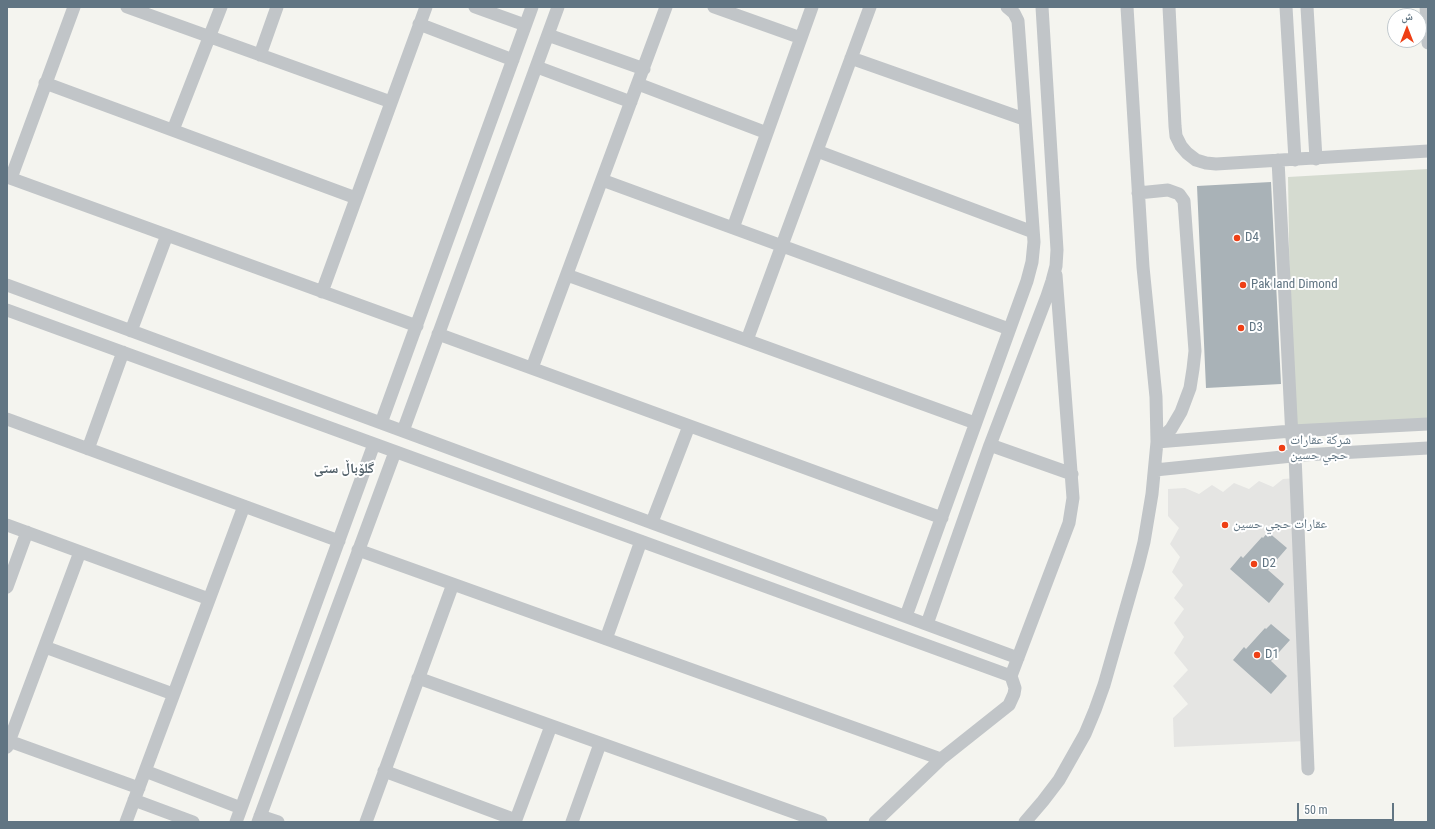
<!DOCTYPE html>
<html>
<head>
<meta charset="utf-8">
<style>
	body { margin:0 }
	#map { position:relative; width:1435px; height:829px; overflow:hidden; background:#f4f4ef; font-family:"Roboto Condensed","Noto Naskh Arabic",sans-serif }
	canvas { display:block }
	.frame { position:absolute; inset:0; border:8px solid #617583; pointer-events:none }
	.north { position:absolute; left:1387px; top:8px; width:40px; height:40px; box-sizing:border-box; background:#fff; border:1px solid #c0c8cd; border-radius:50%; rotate:0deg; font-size:11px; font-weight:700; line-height:16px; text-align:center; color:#617583 }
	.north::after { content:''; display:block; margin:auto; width:14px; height:18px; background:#ee3f15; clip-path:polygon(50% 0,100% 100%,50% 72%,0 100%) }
	.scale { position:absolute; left:1297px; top:803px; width:97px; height:18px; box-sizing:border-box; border:2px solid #617583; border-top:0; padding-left:5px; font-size:12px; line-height:14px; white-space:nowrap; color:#617583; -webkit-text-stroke:3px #fff; paint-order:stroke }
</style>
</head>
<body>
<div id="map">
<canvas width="1435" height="829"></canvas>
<div class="frame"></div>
<div class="north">ش</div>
<div class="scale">50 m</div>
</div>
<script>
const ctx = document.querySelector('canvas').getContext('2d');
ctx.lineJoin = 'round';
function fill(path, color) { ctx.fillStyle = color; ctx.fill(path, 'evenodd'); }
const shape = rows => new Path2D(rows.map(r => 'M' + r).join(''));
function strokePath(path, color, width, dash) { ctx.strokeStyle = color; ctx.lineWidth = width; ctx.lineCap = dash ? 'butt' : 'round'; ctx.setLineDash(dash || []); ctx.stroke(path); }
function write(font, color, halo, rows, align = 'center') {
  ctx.font = font + ' "Roboto Condensed","Noto Naskh Arabic",sans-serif'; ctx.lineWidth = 4; ctx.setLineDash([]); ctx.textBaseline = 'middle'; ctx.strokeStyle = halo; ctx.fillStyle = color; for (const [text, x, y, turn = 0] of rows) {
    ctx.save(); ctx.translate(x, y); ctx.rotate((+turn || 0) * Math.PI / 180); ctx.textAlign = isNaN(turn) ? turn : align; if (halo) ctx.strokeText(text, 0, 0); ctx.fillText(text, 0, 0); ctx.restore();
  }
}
const built = shape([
	[1296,478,1306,741,1174,747,1173,718,1188,704,1173,686,1188,670,1174,653,1184,637,1174,623,1184,609,1174,598,1183,585,1172,572,1180,557,1170,544,1179,528,1168,516,1168,489,1185,488,1199,494,1212,485,1223,492,1234,483,1249,489,1259,481,1273,487,1283,479]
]);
const green = shape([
	[1428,169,1428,423,1292,431,1288,177]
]);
const building = shape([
	[1271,182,1281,384,1206,388,1197,186],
	[1268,532,1287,548,1268,570,1284,584,1269,603,1230,569,1241,556,1243,558,1262,537,1263,538],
	[1271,624,1290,640,1271,661,1287,676,1271,694,1233,660,1244,647,1246,649,1265,628,1266,629]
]);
const minor = shape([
	[127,7,391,102],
	[475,7,525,25],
	[714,7,801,38],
	[1169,7,1175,126,1176,136,1181,146,1187,153,1196,160,1206,163,1216,164,1428,151],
	[1286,7,1295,160],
	[1307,7,1316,159],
	[1426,7,1428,43],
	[419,24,513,60],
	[548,35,644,69],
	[260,55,277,7],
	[851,58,1024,119],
	[537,67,631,102],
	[45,83,356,198],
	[638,84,767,133],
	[173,130,221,7],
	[817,151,1033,232],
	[1278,160,1292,438,1295,455,1308,769],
	[7,177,417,326],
	[11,178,74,7],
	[602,180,1009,329],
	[1138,193,1168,190,1179,194,1184,201,1195,351,1193,369,1190,388,1181,412,1171,429,1157,442],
	[733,228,812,7],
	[567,275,975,423],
	[7,285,1018,658],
	[322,292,426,7],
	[7,310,1011,676],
	[131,331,167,235],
	[438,334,942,518],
	[747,340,870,7],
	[532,368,666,7],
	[7,419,339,541],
	[381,423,532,7],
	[403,431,558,7],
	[1157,442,1292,431,1428,424],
	[990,445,1072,474],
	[88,449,123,352],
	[1155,470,1302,455,1428,448],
	[652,522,689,426],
	[7,525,209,599],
	[358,550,941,759],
	[7,587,27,532],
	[906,616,1027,281,1032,262,1034,242,1018,21,1014,13,1007,7],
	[927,624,990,445,1047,296,1052,281,1056,266,1057,250,1042,7],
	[606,639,641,541],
	[45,647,173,694],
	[418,678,821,822],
	[9,741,139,788],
	[7,747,80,552],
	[145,771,241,808],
	[384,771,516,820],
	[134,800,193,822],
	[260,816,278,822],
	[126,822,244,506],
	[236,822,374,444],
	[258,822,395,452],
	[366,822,453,584],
	[515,822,551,726],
	[572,822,600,744],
	[875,822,941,759,1009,705,1014,694,1015,688,1011,676,1069,523,1073,498,1056,275],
	[1025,822,1043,801,1059,780,1085,734,1095,710,1104,685,1138,566,1144,542,1152,494,1157,442,1156,397,1143,267,1127,7]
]);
const markers = [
	[1237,238,4,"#ee3f15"],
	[1243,285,4,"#ee3f15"],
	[1241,328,4,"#ee3f15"],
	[1282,448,4,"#ee3f15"],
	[1225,525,4,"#ee3f15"],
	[1254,564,4,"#ee3f15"],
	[1257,655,4,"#ee3f15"]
];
const poiNames = [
	["D4",1245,238],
	["Pak land Dimond",1251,285],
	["D3",1249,328],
	["شرکة عقارات",1290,441],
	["حجي حسين",1290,456],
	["عقارات حجي حسين",1233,525],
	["D2",1262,564],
	["D1",1265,655]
];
const neighbourhoodNames = [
	["گلۆباڵ ستی",344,469]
];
fill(built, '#e5e5e3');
fill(green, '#d5dbd0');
fill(building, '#a9b2b7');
strokePath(minor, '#c1c5c8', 13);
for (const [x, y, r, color] of markers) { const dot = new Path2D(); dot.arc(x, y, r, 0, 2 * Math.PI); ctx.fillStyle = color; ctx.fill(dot); strokePath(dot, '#fff', 1.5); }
write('13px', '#617583', '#fff', poiNames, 'left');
write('bold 14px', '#4f5e67', '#fff', neighbourhoodNames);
</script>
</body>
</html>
